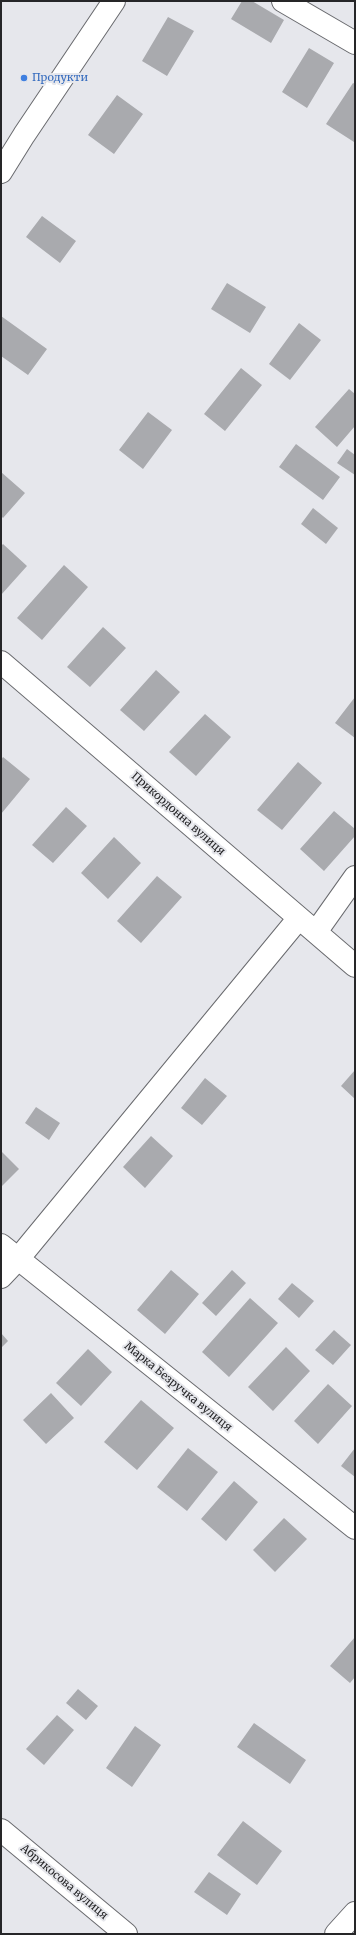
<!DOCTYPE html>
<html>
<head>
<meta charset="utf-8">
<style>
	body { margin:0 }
	#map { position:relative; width:356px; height:1935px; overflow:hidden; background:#e6e7ec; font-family:Merriweather,serif }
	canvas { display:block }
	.frame { position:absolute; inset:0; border:2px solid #262628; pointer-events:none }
</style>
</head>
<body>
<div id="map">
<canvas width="356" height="1935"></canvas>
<div class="frame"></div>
</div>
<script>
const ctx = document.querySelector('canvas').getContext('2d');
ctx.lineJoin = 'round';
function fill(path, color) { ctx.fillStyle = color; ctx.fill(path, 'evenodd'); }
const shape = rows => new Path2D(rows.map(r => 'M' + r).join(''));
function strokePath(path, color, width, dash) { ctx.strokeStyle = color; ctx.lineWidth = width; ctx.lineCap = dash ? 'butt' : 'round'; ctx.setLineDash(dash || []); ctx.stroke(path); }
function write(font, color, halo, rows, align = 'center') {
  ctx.font = font + ' Merriweather,serif'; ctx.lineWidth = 4; ctx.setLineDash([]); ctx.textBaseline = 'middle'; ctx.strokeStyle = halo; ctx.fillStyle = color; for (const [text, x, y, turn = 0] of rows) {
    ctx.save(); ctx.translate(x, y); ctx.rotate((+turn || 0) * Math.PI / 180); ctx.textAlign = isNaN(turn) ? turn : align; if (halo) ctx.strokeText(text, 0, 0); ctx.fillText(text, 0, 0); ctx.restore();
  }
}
const building = shape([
	[242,1,252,1,284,20,271,43,231,19],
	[168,17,194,31,167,76,142,61],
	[309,48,334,63,307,108,282,92],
	[353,83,355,84,355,140,354,142,326,124],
	[117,95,143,114,114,154,88,135],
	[42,216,76,241,60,263,26,237],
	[227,283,266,307,250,333,211,309],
	[1,316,47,349,28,375,1,356],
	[299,323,321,340,290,380,269,364],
	[241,368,262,385,225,431,204,414],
	[349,389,355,394,355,426,337,447,315,427],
	[148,412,172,430,143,469,119,450],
	[296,444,340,477,323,500,279,467],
	[347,449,355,455,355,475,337,463],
	[1,472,25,493,3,518,1,516],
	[313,508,338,528,326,544,301,524],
	[3,544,27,566,1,595,1,546],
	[64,565,88,587,42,640,17,618],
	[103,627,126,648,90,687,67,667],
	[156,670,180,692,144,731,120,710],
	[355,697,355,738,335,723],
	[205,714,231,737,196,776,169,752],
	[3,757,30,779,1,814,1,760],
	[298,762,322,783,282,830,257,810],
	[66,807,87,826,53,863,32,845],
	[334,811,355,829,355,836,324,871,300,849],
	[114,837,141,863,108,899,81,873],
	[157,876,182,897,141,943,117,921],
	[355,1070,355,1099,341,1086],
	[205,1078,227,1096,202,1125,181,1108],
	[36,1107,60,1123,49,1140,25,1123],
	[151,1136,173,1156,145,1188,123,1167],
	[1,1151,19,1169,1,1187],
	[171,1270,199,1294,165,1334,137,1310],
	[232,1270,246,1283,216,1316,202,1303],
	[292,1283,314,1301,299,1318,278,1299],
	[250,1298,278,1323,229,1377,202,1352],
	[334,1330,351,1345,333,1365,315,1350],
	[1,1333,8,1341,1,1348],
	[286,1347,310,1371,273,1411,248,1387],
	[88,1349,112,1372,81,1406,56,1383],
	[328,1384,352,1406,318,1444,294,1421],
	[51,1393,74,1418,46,1444,23,1420],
	[141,1400,174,1428,137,1470,104,1442],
	[188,1448,218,1472,187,1511,157,1487],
	[355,1448,355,1477,341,1466],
	[234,1481,258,1502,226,1541,201,1519],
	[284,1518,307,1539,275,1572,253,1550],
	[355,1637,355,1677,350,1683,330,1666],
	[78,1689,98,1706,86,1720,66,1703],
	[57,1715,74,1730,44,1765,26,1749],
	[254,1723,306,1760,290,1784,237,1747],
	[135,1726,161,1745,132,1787,106,1768],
	[243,1821,282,1851,257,1885,217,1855],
	[209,1872,241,1894,227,1915,194,1892]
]);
const minor = shape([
	[283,1,355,43],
	[1,172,24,135,114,1],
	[1,662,355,966],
	[316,932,355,877],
	[1,1245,355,1528],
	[1,1277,18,1259,299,918],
	[1,1830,126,1934],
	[336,1934,355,1913]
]);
const markers = [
	[24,78,4,"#3f7fe0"]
];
const shopNames = [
	["Продукти",32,78]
];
const streetNames = [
	["Прикордонна вулиця",178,814,41],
	["Марка Безручка вулиця",178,1387,39],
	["Абрикосова вулиця",64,1882,40]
];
fill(building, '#a9aaae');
strokePath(minor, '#696a6e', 24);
strokePath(minor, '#fff', 22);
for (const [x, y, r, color] of markers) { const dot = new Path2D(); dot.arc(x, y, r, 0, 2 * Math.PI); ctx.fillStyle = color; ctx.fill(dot); strokePath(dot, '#e6e7ec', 1.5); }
write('11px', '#366cbe', '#e6e7ec', shopNames, 'left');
write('11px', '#262628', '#e6e7ec', streetNames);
</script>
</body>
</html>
